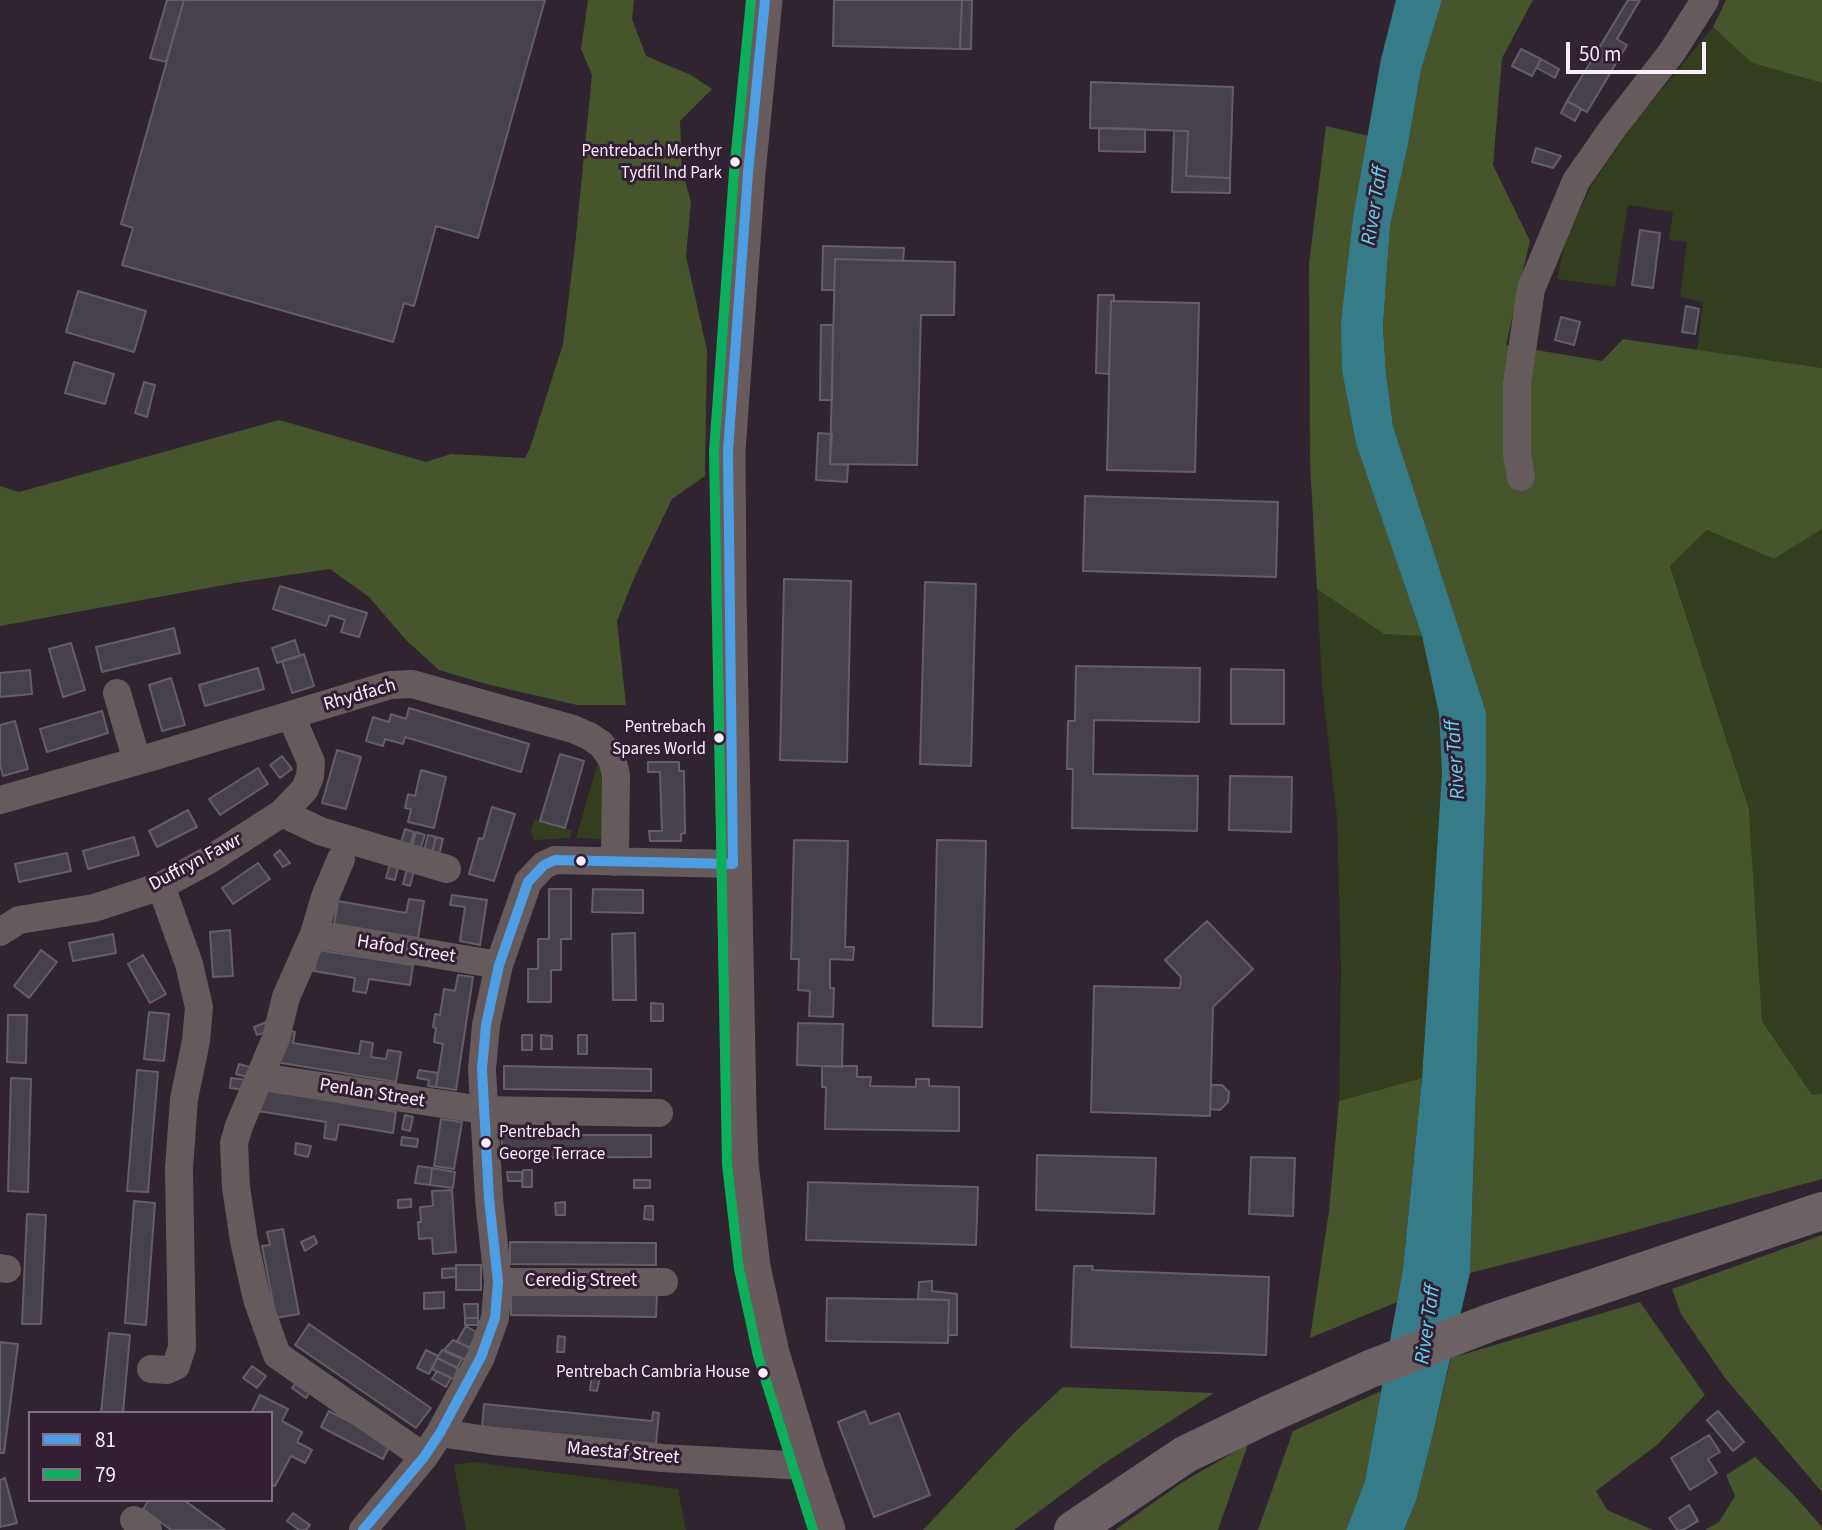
<!DOCTYPE html>
<html>
<head>
<meta charset="utf-8">
<style>
	body { margin:0 }
	#map { position:relative; width:1822px; height:1530px; overflow:hidden; background:#2f242f; font-family:"Source Sans 3",sans-serif }
	canvas { display:block }
	.legend { position:absolute; left:28px; top:1411px; width:245px; height:91px; box-sizing:border-box; background:#331f33; border:2px solid #837183; margin:0; padding:9px 12px; list-style:none; font-size:21px; color:#fbedfb }
	.legend li { display:flex; align-items:center; gap:14px; height:35px }
	.legend b { width:35px; border:2px solid #837183 }
	.scale { position:absolute; left:1566px; top:42px; width:140px; height:32px; box-sizing:border-box; border:4px solid #fbedfb; border-top:0; padding-left:9px; font-size:21px; line-height:24px; white-space:nowrap; color:#fbedfb; -webkit-text-stroke:5px #331f33; paint-order:stroke }
</style>
</head>
<body>
<div id="map">
<canvas width="1822" height="1530"></canvas>
<ul class="legend">
<li><b style="height:9px;background:#4d9ee5"></b>81</li>
<li><b style="height:9px;background:#0daf5c"></b>79</li>
</ul>
<div class="scale">50 m</div>
</div>
<script>
const ctx = document.querySelector('canvas').getContext('2d');
ctx.lineJoin = 'round';
function fill(path, color) { ctx.fillStyle = color; ctx.fill(path, 'evenodd'); }
const shape = rows => new Path2D(rows.map(r => 'M' + r).join(''));
function strokePath(path, color, width, dash) { ctx.strokeStyle = color; ctx.lineWidth = width; ctx.lineCap = dash ? 'butt' : 'round'; ctx.setLineDash(dash || []); ctx.stroke(path); }
function write(font, color, halo, rows, align = 'center') {
  ctx.font = font + ' "Source Sans 3",sans-serif'; ctx.lineWidth = 6; ctx.setLineDash([]); ctx.textBaseline = 'middle'; ctx.strokeStyle = halo; ctx.fillStyle = color; for (const [text, x, y, turn = 0] of rows) {
    ctx.save(); ctx.translate(x, y); ctx.rotate((+turn || 0) * Math.PI / 180); ctx.textAlign = isNaN(turn) ? turn : align; if (halo) ctx.strokeText(text, 0, 0); ctx.fillText(text, 0, 0); ctx.restore();
  }
}
const green = shape([
	[1713,27,1752,63,1822,83,1822,368,1697,350,1703,302,1680,297,1687,242,1669,240,1673,212,1628,205,1615,287,1557,279,1566,238,1592,184,1635,122],
	[1822,529,1822,1094,1812,1095,1762,1021,1749,809,1670,565,1707,530,1774,559],
	[1317,589,1384,634,1422,636,1439,714,1442,773,1422,1078,1339,1101,1341,970,1337,819,1322,684],
	[598,762,602,770,604,831,600,839,576,838],
	[534,819,572,830,570,838,534,840,531,830],
	[474,1462,678,1489,686,1530,466,1530,454,1465]
]);
const forest = shape([
	[588,0,634,0,632,19,646,56,691,75,712,89,680,121,682,170,691,202,686,256,707,350,705,476,672,499,634,578,617,621,626,705,577,705,486,684,439,670,406,640,369,597,330,569,235,583,0,626,0,486,19,492,279,420,426,462,451,454,525,458,530,448,563,344,575,246,592,75,581,49],
	[1442,0,1533,0,1502,58,1493,165,1530,241,1506,345,1602,361,1623,339,1822,368,1822,529,1774,559,1707,530,1670,566,1749,809,1762,1021,1812,1095,1822,1094,1822,1179,1607,1238,1470,1273,1486,781,1486,712,1393,426,1386,372,1383,327,1390,226,1408,145,1421,70],
	[1726,0,1822,0,1822,83,1752,63,1713,27],
	[1326,126,1369,136,1353,218,1342,371,1356,444,1422,636,1384,634,1317,589,1310,462,1309,264],
	[1422,1078,1403,1268,1397,1302,1310,1338,1329,1211,1339,1101],
	[1822,1235,1822,1492,1725,1378,1681,1314,1672,1289],
	[1640,1302,1705,1395,1657,1445,1596,1491,1607,1510,1653,1530,1404,1530,1416,1501,1431,1442,1451,1358],
	[1063,1387,1214,1393,1103,1464,1014,1530,923,1530,1016,1431],
	[1381,1391,1365,1481,1346,1530,1258,1530,1293,1431],
	[1248,1444,1218,1530,1115,1530,1181,1483],
	[1755,1457,1791,1492,1822,1527,1822,1530,1705,1530,1719,1522,1735,1496,1726,1475]
]);
const water = shape([
	[1396,0,1442,0,1421,70,1408,145,1390,226,1383,327,1386,372,1393,426,1486,712,1486,781,1481,934,1470,1273,1431,1442,1416,1501,1404,1530,1346,1530,1365,1481,1403,1268,1422,1078,1442,773,1439,714,1422,636,1356,444,1342,371,1341,322,1353,218,1381,59]
]);
const building = shape([
	[167,0,184,0,166,62,150,58,167,0],
	[184,0,545,0,478,238,436,226,414,306,404,303,393,342,122,265,133,228,121,224,184,0],
	[834,0,962,0,960,49,833,46,834,0],
	[962,0,972,0,971,49,960,49,962,0],
	[1628,0,1640,0,1617,39,1627,45,1587,112,1567,101,1628,0],
	[1521,49,1541,59,1532,76,1512,66,1521,49],
	[1541,59,1559,69,1555,78,1537,68,1541,59],
	[1091,82,1233,87,1230,178,1186,176,1188,131,1090,128,1091,82],
	[1567,101,1581,109,1575,121,1561,113,1567,101],
	[1099,128,1145,129,1145,152,1099,151,1099,128],
	[1174,131,1188,131,1186,176,1230,178,1230,193,1172,192,1174,131],
	[1536,148,1561,156,1553,168,1532,162,1536,148],
	[1640,230,1660,233,1653,288,1632,285,1640,230],
	[823,246,904,248,903,261,835,259,834,290,822,290,823,246],
	[835,259,955,262,954,315,921,315,917,465,830,464,835,259],
	[78,291,146,311,134,352,66,332,78,291],
	[1098,295,1114,295,1114,301,1111,301,1109,374,1096,373,1098,295],
	[1111,301,1199,303,1195,472,1107,470,1111,301],
	[1686,306,1699,309,1695,334,1682,332,1686,306],
	[1561,317,1580,322,1574,345,1555,340,1561,317],
	[821,325,833,325,832,400,820,400,821,325],
	[74,362,114,374,105,404,65,393,74,362],
	[144,382,155,385,147,417,135,413,144,382],
	[818,433,832,434,830,464,848,465,847,482,816,480,818,433],
	[1085,496,1278,502,1276,577,1083,571,1085,496],
	[784,579,851,581,847,762,780,760,784,579],
	[925,582,976,584,971,766,920,764,925,582],
	[280,586,367,613,359,637,341,632,345,620,330,615,326,626,273,609,280,586],
	[174,628,180,653,102,672,96,647,174,628],
	[295,640,300,656,277,663,272,648,295,640],
	[71,643,85,690,63,697,49,649,71,643],
	[304,654,314,686,292,693,282,661,304,654],
	[1076,666,1200,668,1199,722,1094,720,1093,774,1198,776,1197,831,1072,828,1073,769,1067,769,1068,721,1075,721,1076,666],
	[258,668,264,689,205,706,199,685,258,668],
	[1231,669,1284,670,1284,724,1231,724,1231,669],
	[30,670,32,694,0,697,0,673,30,670],
	[171,678,185,725,162,731,149,685,171,678],
	[409,708,529,744,521,772,405,737,403,744,385,739,383,746,366,741,373,717,389,722,391,714,406,719,409,708],
	[102,711,108,733,47,752,40,729,102,711],
	[15,721,28,769,3,776,0,765,0,725,15,721],
	[337,750,361,757,346,809,322,803,337,750],
	[560,754,584,761,565,828,540,821,560,754],
	[282,756,292,769,280,778,270,765,282,756],
	[648,762,679,762,679,771,684,771,685,833,681,834,681,841,650,841,649,831,662,831,660,772,648,772,648,762],
	[258,768,268,784,220,815,209,799,258,768],
	[421,770,446,777,434,828,408,822,411,809,405,808,408,794,415,796,421,770],
	[1230,776,1292,777,1291,832,1229,830,1230,776],
	[492,807,515,814,494,881,469,874,479,838,483,839,492,807],
	[188,810,197,827,157,847,149,831,188,810],
	[405,829,414,832,410,846,401,843,405,829],
	[416,832,425,835,420,850,412,847,416,832],
	[428,835,436,837,432,853,424,851,428,835],
	[134,837,139,855,88,869,83,851,134,837],
	[436,837,443,839,439,855,432,853,436,837],
	[794,840,848,841,845,947,854,947,853,960,830,959,830,988,834,988,833,1017,809,1016,810,991,798,990,799,959,791,959,794,840],
	[937,840,986,841,982,1027,933,1026,937,840],
	[280,850,290,863,283,867,274,855,280,850],
	[67,853,71,871,19,882,15,864,67,853],
	[391,860,399,863,395,880,386,878,391,860],
	[258,863,270,879,233,904,222,888,258,863],
	[407,869,414,871,410,886,403,884,407,869],
	[549,889,571,889,571,939,561,939,561,970,551,970,551,1002,528,1002,528,969,538,969,538,939,549,939,549,889],
	[593,889,643,890,643,913,592,912,593,889],
	[452,895,487,900,480,945,460,941,465,907,450,905,452,895],
	[409,899,424,901,418,938,334,924,338,901,406,913,409,899],
	[1207,921,1253,969,1213,1007,1210,1116,1091,1112,1094,986,1180,988,1181,977,1165,960,1207,921],
	[230,930,233,976,213,977,210,932,230,930],
	[635,933,636,1000,613,1000,612,934,635,933],
	[113,934,116,953,73,961,69,943,113,934],
	[41,950,57,962,29,998,14,986,41,950],
	[318,950,413,965,410,985,369,979,366,993,353,991,355,978,314,971,318,950],
	[143,955,166,994,150,1003,128,964,143,955],
	[458,975,473,977,456,1090,436,1087,443,1044,434,1042,436,1028,433,1027,435,1014,440,1015,444,989,455,991,458,975],
	[651,1003,663,1004,663,1021,651,1021,651,1003],
	[149,1012,169,1014,164,1061,144,1059,149,1012],
	[8,1015,27,1015,26,1063,7,1062,8,1015],
	[269,1021,272,1030,257,1035,254,1027,269,1021],
	[798,1023,843,1024,842,1067,797,1065,798,1023],
	[281,1029,295,1032,293,1043,359,1054,361,1041,373,1043,371,1057,386,1059,388,1050,401,1052,396,1082,276,1062,281,1029],
	[522,1035,532,1035,532,1050,522,1050,522,1035],
	[541,1035,552,1036,552,1049,541,1049,541,1035],
	[578,1035,587,1035,587,1054,578,1054,578,1035],
	[239,1064,254,1068,251,1078,236,1074,239,1064],
	[504,1066,651,1069,651,1091,504,1089,504,1066],
	[822,1066,857,1066,857,1077,871,1077,870,1086,916,1087,916,1079,929,1079,929,1086,959,1087,959,1131,825,1129,826,1087,822,1087,822,1066],
	[137,1070,158,1072,148,1192,127,1191,137,1070],
	[419,1070,438,1073,436,1087,428,1086,429,1080,417,1078,419,1070],
	[11,1078,31,1079,28,1192,8,1191,11,1078],
	[231,1078,247,1080,245,1090,230,1088,231,1078],
	[1211,1085,1222,1085,1229,1092,1228,1102,1220,1110,1210,1109,1211,1085],
	[262,1089,396,1112,393,1133,339,1124,336,1140,324,1138,326,1122,258,1111,262,1089],
	[405,1115,413,1117,410,1131,402,1129,405,1115],
	[441,1119,462,1122,454,1169,434,1166,441,1119],
	[502,1135,651,1135,651,1157,502,1158,502,1135],
	[402,1137,418,1139,417,1147,401,1145,402,1137],
	[296,1143,311,1146,308,1157,295,1154,296,1143],
	[1037,1155,1156,1158,1154,1214,1036,1210,1037,1155],
	[1251,1157,1295,1158,1293,1216,1249,1214,1251,1157],
	[418,1166,432,1168,430,1185,415,1183,418,1166],
	[432,1168,455,1172,453,1188,430,1185,432,1168],
	[523,1170,532,1170,532,1187,522,1187,523,1170],
	[507,1172,522,1172,522,1181,508,1181,507,1172],
	[634,1180,650,1180,650,1188,634,1188,634,1180],
	[808,1182,978,1187,976,1245,806,1240,808,1182],
	[452,1190,456,1252,433,1254,432,1238,419,1239,418,1222,421,1222,420,1207,433,1206,432,1191,452,1190],
	[411,1199,411,1207,398,1208,398,1200,411,1199],
	[134,1201,155,1203,146,1325,125,1323,134,1201],
	[565,1202,565,1215,556,1215,555,1203,565,1202],
	[645,1206,653,1206,653,1220,644,1219,645,1206],
	[27,1214,46,1215,41,1324,22,1324,27,1214],
	[283,1229,299,1314,276,1318,262,1246,270,1245,267,1232,283,1229],
	[314,1236,317,1243,305,1251,301,1242,314,1236],
	[510,1242,656,1243,656,1265,510,1264,510,1242],
	[456,1265,481,1265,481,1290,456,1290,456,1265],
	[1074,1266,1093,1266,1092,1270,1269,1277,1266,1355,1071,1347,1074,1266],
	[456,1268,456,1277,442,1278,442,1269,456,1268],
	[932,1281,932,1291,957,1294,957,1335,948,1335,949,1300,918,1299,919,1282,932,1281],
	[444,1292,444,1308,424,1309,424,1293,444,1292],
	[511,1293,657,1295,656,1317,511,1315,511,1293],
	[827,1298,949,1300,948,1343,826,1341,827,1298],
	[464,1304,478,1304,478,1318,465,1318,464,1304],
	[465,1318,478,1318,478,1325,465,1325,465,1318],
	[309,1324,431,1408,416,1428,295,1345,309,1324],
	[466,1326,478,1333,469,1348,457,1341,466,1326],
	[109,1333,130,1335,123,1413,101,1413,109,1333],
	[558,1336,565,1337,564,1352,557,1352,558,1336],
	[453,1340,471,1348,466,1360,444,1350,453,1340],
	[0,1342,18,1344,4,1453,0,1453,0,1342],
	[426,1350,438,1356,429,1374,417,1368,426,1350],
	[442,1350,462,1359,457,1368,437,1358,442,1350],
	[437,1358,458,1368,454,1379,432,1369,437,1358],
	[252,1366,266,1376,257,1388,243,1378,252,1366],
	[437,1371,451,1378,446,1387,432,1379,437,1371],
	[592,1375,600,1377,597,1391,590,1390,592,1375],
	[297,1381,311,1391,306,1398,292,1388,297,1381],
	[260,1395,288,1409,282,1421,302,1432,297,1442,312,1450,305,1463,291,1456,275,1486,271,1484,271,1413,251,1413,260,1395],
	[484,1404,652,1421,653,1412,659,1413,656,1444,482,1427,484,1404],
	[329,1411,391,1443,383,1459,321,1427,329,1411],
	[865,1411,870,1424,899,1413,930,1495,874,1517,838,1422,865,1411],
	[1718,1411,1744,1442,1733,1451,1707,1420,1718,1411],
	[1709,1435,1720,1452,1708,1459,1717,1473,1690,1490,1671,1458,1709,1435],
	[5,1478,17,1523,0,1527,0,1480,5,1478],
	[149,1500,184,1500,225,1530,171,1530,143,1509,149,1500],
	[1689,1505,1698,1521,1683,1530,1677,1530,1669,1518,1689,1505],
	[293,1513,310,1525,306,1530,299,1530,287,1521,293,1513]
]);
const minor = shape([
	[1521,477,1517,454,1517,384,1531,289,1576,181,1613,128,1672,52,1705,0],
	[117,693,137,761],
	[0,800,155,756,390,685,412,684,573,729,589,736,601,744,612,759,616,775,615,862],
	[282,813,320,831,447,869],
	[341,859,325,897,314,934,286,997,276,1038,239,1126,234,1143,236,1187,244,1241,257,1299,277,1355,424,1457],
	[0,932,19,920,94,908,161,886,209,860,282,813,305,789,310,776,311,762,291,716],
	[314,934,499,965],
	[261,1077,483,1110,659,1113],
	[0,1268,7,1269],
	[498,1282,664,1282],
	[151,1369,167,1370,176,1366,182,1347,179,1168,184,1099,196,1041,199,1007,189,964,161,886],
	[440,1433,494,1441,662,1458,806,1466],
	[134,1520,148,1530],
	[363,1530,424,1457,440,1433,481,1357,495,1318,498,1282,489,1199,482,1069,486,1025,499,965,528,882,544,865,555,860,733,864]
]);
const major = shape([
	[765,0,748,173,728,451,729,595,739,1109,741,1163,753,1267,772,1353,806,1466,828,1530]
]);
const highway = shape([
	[1073,1530,1186,1454,1267,1415,1370,1369,1489,1323,1822,1211]
]);
const bus1 = shape([
	[733,864,728,451,748,173,765,0],
	[363,1530,424,1457,440,1433,481,1357,495,1318,498,1282,489,1199,482,1069,486,1025,499,965,528,882,544,865,555,860,733,864]
]);
const bus2 = shape([
	[751,0,734,172,714,451,727,1164,739,1269,758,1356,813,1530]
]);
const markers = [
	[735,162,6,"#fbedfb"],
	[719,738,6,"#fbedfb"],
	[581,861,6,"#fbedfb"],
	[486,1143,6,"#fbedfb"],
	[763,1373,6,"#fbedfb"]
];
const busNames = [
	["Pentrebach Merthyr",722,152],
	["Tydfil Ind Park",722,174],
	["Pentrebach",706,728],
	["Spares World",706,750],
	["Pentrebach",499,1133,"left"],
	["George Terrace",499,1155,"left"],
	["Pentrebach Cambria House",750,1373]
];
const streetNames = [
	["Rhydfach",360,696,-16],
	["Duffryn Fawr",196,863,-28],
	["Hafod Street",406,950,9],
	["Penlan Street",372,1094,9],
	["Ceredig Street",581,1282],
	["Maestaf Street",623,1454,5]
];
const waterNames = [
	["River Taff",1376,206,-81],
	["River Taff",1457,760,-94],
	["River Taff",1429,1325,-82]
];
fill(green, '#333d1f');
fill(forest, '#47552c');
fill(water, '#367b88');
fill(building, '#47414b');
strokePath(building, '#645e68', 2);
strokePath(minor, '#655b5d', 28);
strokePath(major, '#675b5e', 35);
strokePath(highway, '#6c6165', 38);
strokePath(bus1, '#4d9ee5', 10);
strokePath(bus2, '#0daf5c', 10);
for (const [x, y, r, color] of markers) { const dot = new Path2D(); dot.arc(x, y, r, 0, 2 * Math.PI); ctx.fillStyle = color; ctx.fill(dot); strokePath(dot, '#331f33', 2.5); }
write('17px', '#fbedfb', '#331f33', busNames, 'right');
write('19px', '#fbedfb', '#331f33', streetNames);
write('italic 21px', '#62d6ea', '#331f33', waterNames);
</script>
</body>
</html>
